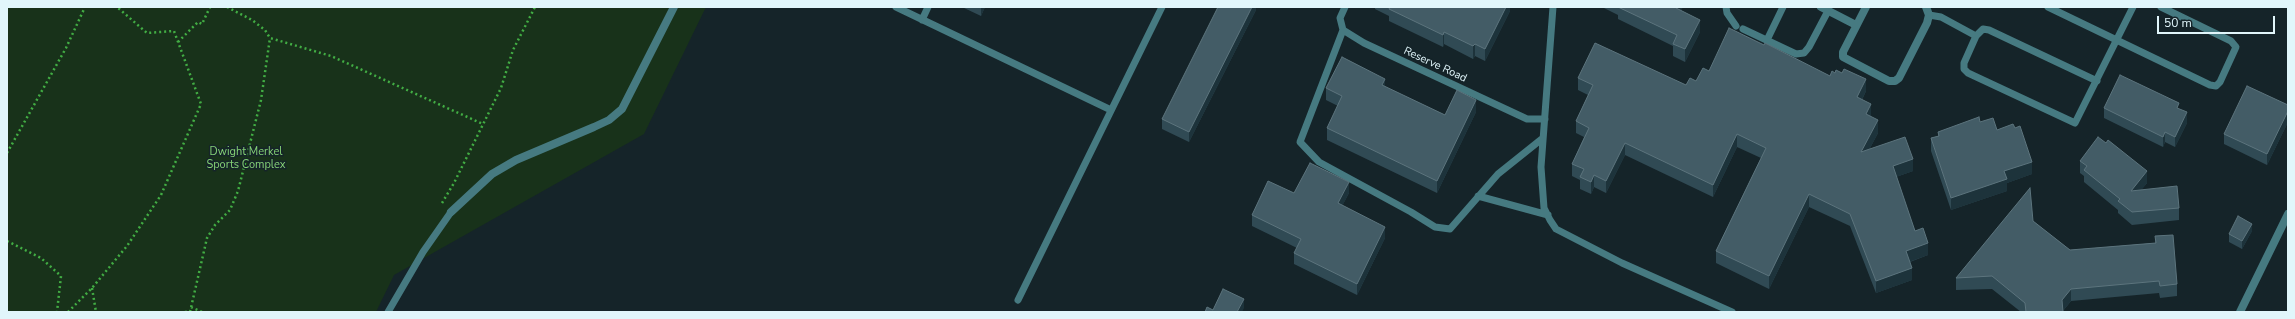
<!DOCTYPE html>
<html>
<head>
<meta charset="utf-8">
<style>
	body { margin:0 }
	#map { position:relative; width:2295px; height:319px; overflow:hidden; background:#152429; font-family:"Nunito Sans",sans-serif }
	canvas { display:block }
	.frame { position:absolute; inset:0; border:8px solid #e1f6fb; pointer-events:none }
	.scale { position:absolute; left:2157px; top:16px; width:118px; height:18px; box-sizing:border-box; border:2px solid #e1f6fb; border-top:0; padding-left:5px; font-size:12px; line-height:14px; white-space:nowrap; color:#e1f6fb; -webkit-text-stroke:3px #152429; paint-order:stroke }
</style>
</head>
<body>
<div id="map">
<canvas width="2295" height="319"></canvas>
<div class="frame"></div>
<div class="scale">50 m</div>
</div>
<script>
const ctx = document.querySelector('canvas').getContext('2d');
ctx.lineJoin = 'round';
function fill(path, color) { ctx.fillStyle = color; ctx.fill(path, 'evenodd'); }
const shape = rows => new Path2D(rows.map(r => 'M' + r).join(''));
function strokePath(path, color, width, dash) { ctx.strokeStyle = color; ctx.lineWidth = width; ctx.lineCap = dash ? 'butt' : 'round'; ctx.setLineDash(dash || []); ctx.stroke(path); }
function write(font, color, halo, rows, align = 'center') {
  ctx.font = font + ' "Nunito Sans",sans-serif'; ctx.lineWidth = 3; ctx.setLineDash([]); ctx.textBaseline = 'middle'; ctx.strokeStyle = halo; ctx.fillStyle = color; for (const [text, x, y, turn = 0] of rows) {
    ctx.save(); ctx.translate(x, y); ctx.rotate((+turn || 0) * Math.PI / 180); ctx.textAlign = isNaN(turn) ? turn : align; if (halo) ctx.strokeText(text, 0, 0); ctx.fillText(text, 0, 0); ctx.restore();
  }
}
const green = shape([
	[7,7,706,7,644,134,394,275,376,312,7,312]
]);
const path = shape([
	[227,7,252,20,265,30,270,38,331,56,483,124],
	[178,42,198,22,202,24,210,7],
	[7,153,66,48,85,7],
	[442,203,454,183,501,88,513,50,535,7],
	[7,241,41,258,61,276,57,312],
	[92,288,96,312],
	[191,307,202,312],
	[68,312,92,288,127,246,161,195,201,104,174,31,147,33,117,7],
	[185,312,190,311],
	[190,312,207,238,215,225,230,210,238,191,261,100,270,38]
]);
const lane = shape([
	[896,7,1111,110],
	[1345,7,1340,18,1343,30,1364,43,1527,119,1545,119],
	[1553,7,1541,167,1544,208,1550,220,1556,229,1622,263,1732,312],
	[1726,7,1727,13,1736,26],
	[2048,7,2210,85,2216,86,2220,82,2236,47,2231,41,2161,7],
	[1929,15,1941,17,1976,36,1964,63,1964,69,1968,73,2075,123,2133,7],
	[922,20,928,7],
	[1743,29,1796,54,1804,53,1809,47,1828,11],
	[1343,30,1300,142,1319,162,1411,212,1435,227,1450,229,1498,174,1543,138],
	[1976,36,1983,29,1989,30,2097,81],
	[1767,40,1783,7],
	[1478,196,1548,215],
	[1018,300,1162,7],
	[388,312,423,252,451,212]
]);
const street = shape([
	[1821,7,1856,25],
	[1866,7,1843,52,1843,57,1889,81,1895,81,1899,78,1927,23,1929,15,1926,7],
	[451,212,492,174,516,160,594,127,609,120,622,109,674,7],
	[2240,312,2288,214]
]);
const wall = shape([
	[962,7,985,7,981,16],
	[1256,7,1256,10,1189,142,1162,129,1162,119],
	[1375,7,1510,7,1510,11,1485,61,1475,56,1473,59,1444,44,1443,47,1389,21,1389,16,1375,9],
	[1602,7,1683,7,1681,10,1700,32,1685,62,1673,56,1673,46,1618,19,1618,15],
	[1764,45,1830,76,1866,91,1862,100,1871,117,1878,133,1869,150,1913,171,1896,177,1915,231,1928,255,1910,262,1912,280,1876,293,1850,226,1809,207,1769,289,1716,263,1716,251,1761,158,1737,147,1713,197,1625,155,1606,193,1594,187,1591,194,1580,189,1580,180,1572,176,1572,164,1584,137,1576,133,1576,121,1588,95,1578,90,1578,78,1686,85,1696,81,1709,71],
	[1385,87,1445,115,1476,112,1437,193,1327,140,1327,128,1338,106,1326,100,1326,88],
	[2288,105,2288,122,2267,165,2224,144,2224,134],
	[2104,108,2179,109,2187,123,2175,147,2165,142,2163,147,2104,118],
	[1980,122,2032,174,2007,183,2007,191,1951,210,1931,151,1931,138,1938,136,1938,132],
	[2080,161,2147,183,2141,190,2179,208,2179,220,2132,225,2118,213,2118,210,2084,182,2084,176,2080,173],
	[1294,193,1349,193,1342,206,1385,238,1357,295,1294,264,1294,253,1297,248,1252,226,1252,215],
	[2033,221,2070,250,2155,243,2155,236,2177,284,2177,296,2160,298,2159,293,2071,301,2063,311,2063,312,2021,312,1992,289,1956,290,1956,278],
	[2252,231,2242,249,2229,242,2229,234]
]);
const shadedWall = shape([
	[981,7,985,7,981,16],
	[1252,7,1256,7,1256,10,1189,142,1189,132],
	[1506,7,1510,7,1510,11,1485,61,1485,49],
	[1676,7,1683,7,1676,20],
	[1700,20,1700,32,1685,62,1685,49],
	[1444,32,1444,44,1443,47,1443,35],
	[1475,44,1475,56,1473,59,1473,46],
	[1385,79,1385,91,1382,85],
	[1866,79,1866,91,1857,109,1857,97],
	[1476,100,1476,112,1437,193,1437,181],
	[1871,104,1871,117,1866,127,1866,114],
	[2288,111,2288,122,2267,165,2267,154],
	[2187,112,2187,123,2175,147,2175,137],
	[1878,120,1878,133,1861,165,1861,152],
	[2165,132,2165,142,2163,147,2163,137],
	[1737,134,1737,147,1713,197,1713,185],
	[1625,143,1625,155,1606,193,1606,181],
	[1913,159,1913,171,1893,178,1893,166],
	[2032,162,2032,174,2007,183,2007,191,1951,210,1951,198,2004,171],
	[2147,171,2147,183,2131,203,2131,191],
	[1594,175,1594,187,1591,194,1591,182],
	[1349,182,1349,193,1338,214,1338,203],
	[1809,194,1809,207,1769,289,1769,276],
	[2252,224,2252,231,2242,249,2242,241],
	[1385,227,1385,238,1357,295,1357,284],
	[1928,243,1928,255,1906,263,1906,251],
	[1912,268,1912,280,1876,293,1876,281],
	[2071,289,2071,301,2062,312,2062,300],
	[1244,299,1244,308,1242,312,1237,312]
]);
const building = shape([
	[1218,7,1252,7,1189,132,1162,119,1218,7],
	[1390,7,1506,7,1485,49,1475,44,1473,46,1444,32,1443,35,1389,9,1390,7],
	[1618,7,1676,7,1676,8,1700,20,1685,49,1673,44,1677,35,1618,7],
	[1729,28,1764,45,1765,43,1830,76,1832,71,1835,73,1836,70,1842,73,1844,69,1866,79,1857,97,1871,104,1866,114,1878,120,1861,152,1905,137,1913,159,1893,166,1915,231,1923,228,1928,243,1906,251,1912,268,1876,281,1850,214,1809,194,1769,276,1716,251,1766,148,1737,134,1713,185,1625,143,1606,181,1594,175,1591,182,1580,177,1584,169,1572,164,1589,128,1576,121,1593,85,1578,78,1595,43,1686,85,1690,78,1696,81,1703,68,1709,71,1729,28],
	[1342,57,1385,79,1382,85,1445,115,1457,90,1476,100,1437,181,1327,128,1342,96,1326,88,1342,57],
	[2120,75,2179,103,2177,108,2187,112,2175,137,2165,132,2163,137,2104,108,2120,75],
	[2247,86,2288,105,2288,111,2267,154,2224,134,2247,86],
	[1979,117,1980,122,1993,118,1997,130,2013,124,2015,128,2020,126,2032,162,2004,171,2007,179,1951,198,1931,138,1939,136,1938,132,1979,117],
	[2098,137,2106,143,2108,140,2147,171,2131,191,2177,186,2179,208,2132,212,2118,201,2120,199,2084,170,2087,166,2080,161,2098,137],
	[1310,163,1349,182,1338,203,1385,227,1357,284,1294,253,1301,239,1252,215,1268,181,1294,193,1310,163],
	[2030,188,2033,221,2070,250,2156,243,2155,236,2173,235,2177,284,2160,286,2159,281,2071,289,2062,300,2063,312,2026,312,2025,303,1992,276,1956,278,2030,188],
	[2238,216,2252,224,2242,241,2229,234,2238,216],
	[1223,289,1244,299,1237,312,1205,312,1207,307,1213,310,1223,289]
]);
const streetNames = [
	["Reserve Road",1435,65,25]
];
const parkNames = [
	["Dwight Merkel",246,152],
	["Sports Complex",246,165]
];
fill(green, '#18321a');
strokePath(path, '#42ad44', 2.5, [2, 3]);
strokePath(lane, '#467a81', 7);
strokePath(street, '#467a81', 8);
fill(wall, '#304a54');
fill(shadedWall, '#1d333b');
fill(building, '#435c66');
strokePath(building, '#5c747d', 1);
write('11px', '#e1f6fb', '#152429', streetNames);
write('11px', '#85d275', '#152429', parkNames);
</script>
</body>
</html>
